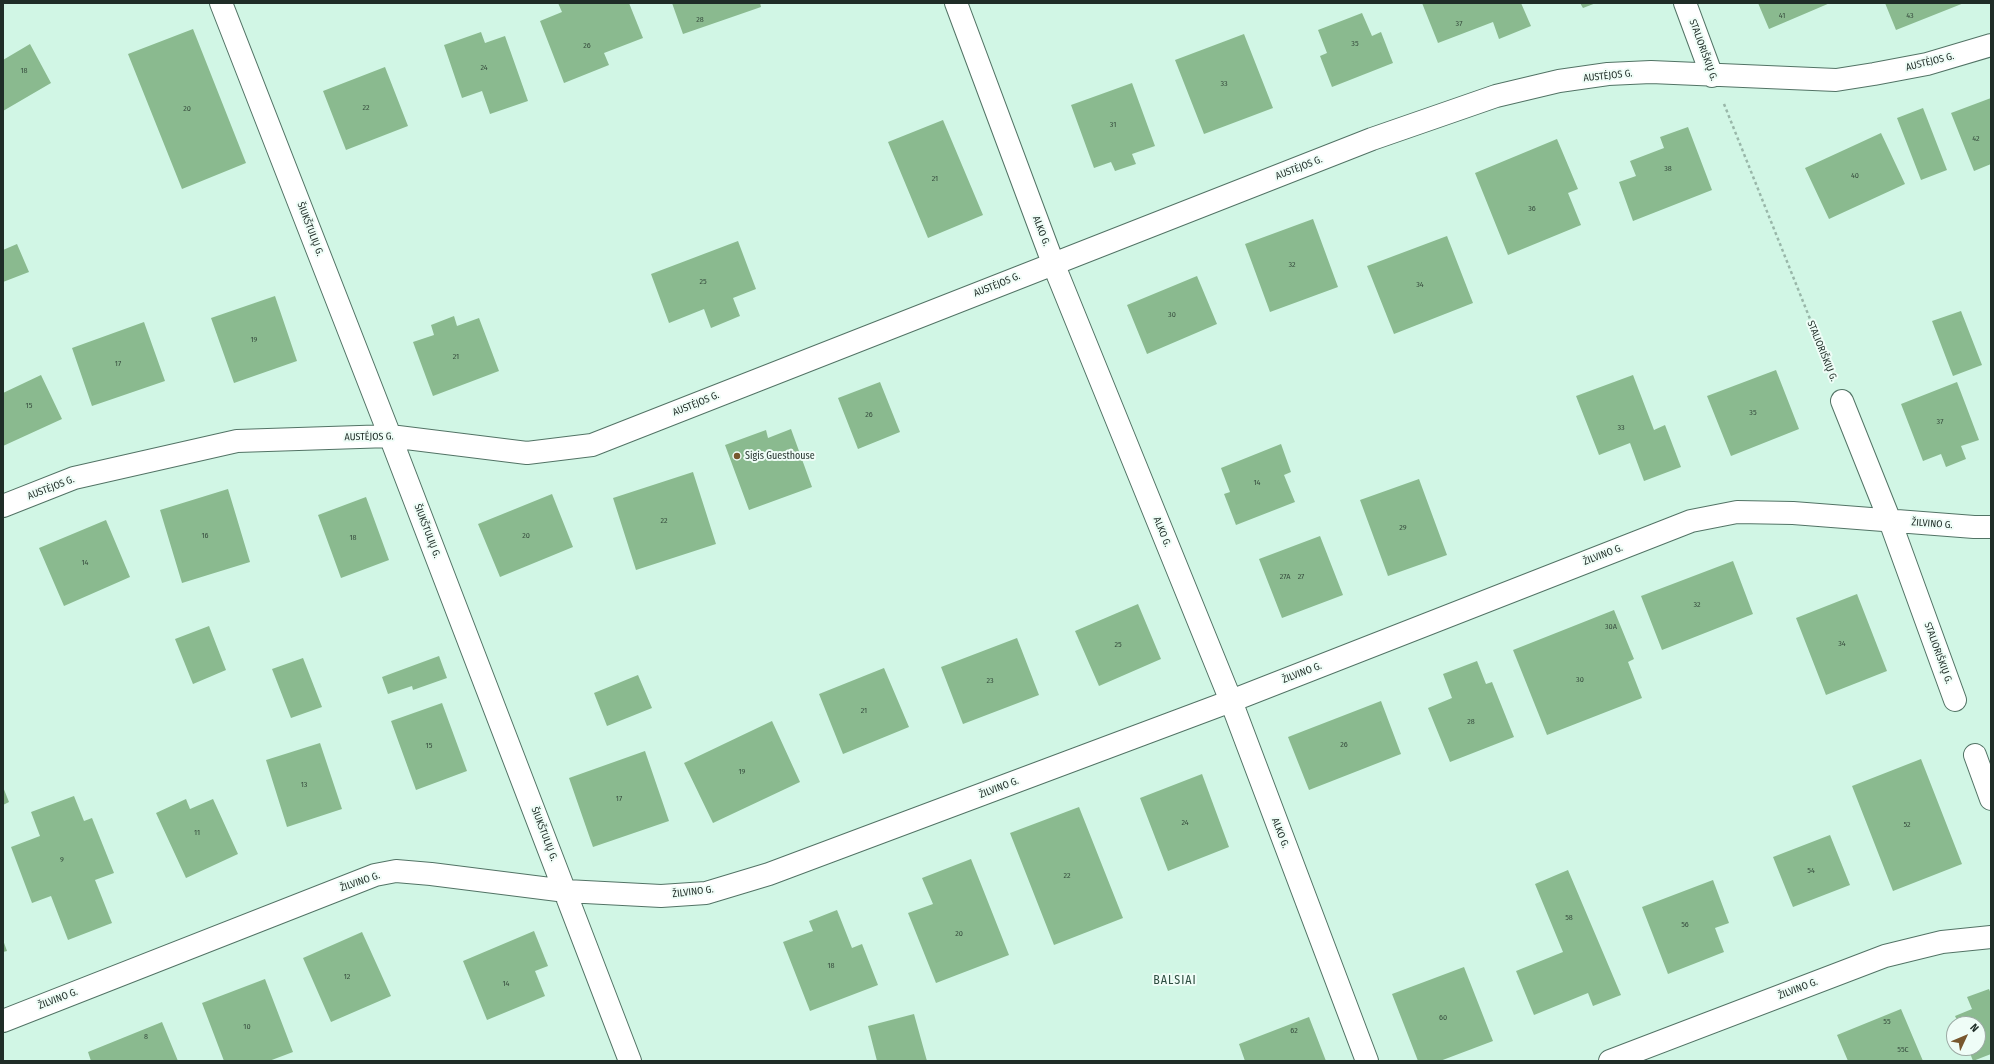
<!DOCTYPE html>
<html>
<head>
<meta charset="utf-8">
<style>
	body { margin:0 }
	#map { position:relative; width:1994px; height:1064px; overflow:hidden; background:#d1f6e5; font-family:"Fira Sans Condensed",sans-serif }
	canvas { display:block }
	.frame { position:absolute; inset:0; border:4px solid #1f2d27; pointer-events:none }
	.north { position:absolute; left:1946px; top:1016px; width:40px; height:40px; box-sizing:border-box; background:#effdf7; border:1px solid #9caaa4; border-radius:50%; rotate:46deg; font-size:11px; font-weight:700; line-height:16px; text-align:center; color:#1f2d27 }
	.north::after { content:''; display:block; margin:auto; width:14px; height:18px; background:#78572e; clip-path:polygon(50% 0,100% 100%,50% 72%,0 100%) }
</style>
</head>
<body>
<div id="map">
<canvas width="1994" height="1064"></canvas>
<div class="frame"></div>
<div class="north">N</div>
</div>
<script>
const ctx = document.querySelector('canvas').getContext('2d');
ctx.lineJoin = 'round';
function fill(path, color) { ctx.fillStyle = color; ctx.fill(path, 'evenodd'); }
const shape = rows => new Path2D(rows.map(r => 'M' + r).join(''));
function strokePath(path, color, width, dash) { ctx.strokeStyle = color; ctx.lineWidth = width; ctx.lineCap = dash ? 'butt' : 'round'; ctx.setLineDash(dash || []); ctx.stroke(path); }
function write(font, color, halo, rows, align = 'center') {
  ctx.font = font + ' "Fira Sans Condensed",sans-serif'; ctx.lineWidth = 4; ctx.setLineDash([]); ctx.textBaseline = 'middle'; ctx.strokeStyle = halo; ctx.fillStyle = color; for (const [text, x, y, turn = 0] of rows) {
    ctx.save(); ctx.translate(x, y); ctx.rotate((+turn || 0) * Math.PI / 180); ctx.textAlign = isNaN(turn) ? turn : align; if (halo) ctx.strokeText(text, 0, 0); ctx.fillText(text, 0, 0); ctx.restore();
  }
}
const building = shape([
	[558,3,629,3,643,38,604,53,609,65,564,83,540,21,562,12],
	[672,3,760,3,761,7,683,34],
	[1422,3,1521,3,1531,26,1499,39,1493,22,1438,43],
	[1580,3,1596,3,1583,8],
	[1758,3,1830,3,1769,29],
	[1885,3,1964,3,1896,30],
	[1362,13,1372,36,1381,32,1393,63,1332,87,1320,56,1327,53,1318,30],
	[193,29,246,163,182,189,128,54],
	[481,32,485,43,505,36,528,101,490,114,482,91,462,98,444,45],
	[1244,34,1273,108,1204,134,1175,60],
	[30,44,51,83,3,111,3,60],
	[385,67,408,126,346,150,323,91],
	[1132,83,1155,146,1132,154,1136,164,1115,171,1111,162,1094,168,1071,105],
	[1991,98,1991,164,1974,171,1951,113],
	[1923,108,1947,170,1921,180,1897,118],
	[943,120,983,215,928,238,888,142],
	[1688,127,1712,190,1633,221,1619,182,1636,176,1630,161,1664,148,1660,137],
	[1881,133,1905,184,1829,219,1805,168],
	[1557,139,1578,189,1568,193,1581,225,1508,255,1475,173],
	[1313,219,1338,287,1270,312,1245,244],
	[1447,236,1473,303,1394,334,1367,266],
	[738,241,756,289,733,298,740,316,711,328,704,309,669,323,651,274],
	[17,244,29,272,3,282,3,250],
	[1197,276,1217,324,1147,354,1127,305],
	[275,296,297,361,234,383,211,318],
	[1961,311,1982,365,1953,376,1932,321],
	[454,316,457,326,479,318,499,371,433,396,413,342,434,335,431,325],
	[144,322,165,381,92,406,72,348],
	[1776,370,1799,429,1731,456,1707,396],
	[41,375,62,419,3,446,3,393],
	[1633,375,1654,430,1665,425,1681,467,1644,481,1630,443,1599,455,1576,396],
	[880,382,900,432,858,449,838,398],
	[1957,382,1979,440,1961,446,1966,459,1946,467,1941,454,1923,461,1901,404],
	[791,429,812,487,749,510,725,445,766,430,768,438],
	[1281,444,1291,472,1284,475,1295,502,1236,525,1224,494,1230,492,1221,468],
	[693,472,716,544,636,570,613,498],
	[1419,479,1447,555,1388,576,1360,500],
	[228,489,250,562,182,583,160,510],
	[552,494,573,547,500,577,478,524],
	[366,497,389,560,341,578,318,515],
	[106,520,130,577,64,606,39,548],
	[1320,536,1343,595,1282,618,1259,559],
	[1733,561,1753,614,1662,650,1641,596],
	[1857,594,1887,671,1826,695,1796,618],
	[1138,604,1161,659,1099,686,1075,631],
	[1614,610,1634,659,1628,662,1642,698,1547,735,1513,650],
	[209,626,226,670,193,684,175,639],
	[1017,638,1039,695,963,724,941,667],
	[439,656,447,678,413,690,412,686,388,694,382,677],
	[303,658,322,707,291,718,272,669],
	[1477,661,1486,684,1492,682,1514,737,1450,762,1428,708,1452,698,1443,674],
	[884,668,909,727,843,754,819,694],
	[638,675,652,708,607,726,594,693],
	[1381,701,1401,754,1309,790,1288,737],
	[442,703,467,771,416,790,391,721],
	[772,721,800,782,713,823,684,763],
	[320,743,342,809,287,827,266,760],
	[645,751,669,821,593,847,569,778],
	[1921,759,1962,864,1893,891,1852,786],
	[1202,774,1229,847,1168,871,1140,798],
	[3,787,9,802,3,805],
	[74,796,84,821,92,818,114,873,95,880,112,923,68,940,51,896,32,903,11,847,40,836,31,812],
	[186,799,190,809,213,799,238,854,186,878,156,813],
	[1079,807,1123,918,1054,945,1010,833],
	[1830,835,1850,885,1793,907,1773,857],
	[971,859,1009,955,936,983,908,913,933,904,922,878],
	[1568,870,1621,995,1593,1006,1588,993,1534,1015,1516,971,1563,952,1535,884],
	[1713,880,1729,923,1715,928,1724,952,1668,974,1642,907],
	[837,910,852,948,862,944,878,985,810,1011,783,942,813,931,809,921],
	[534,931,548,966,535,971,545,996,487,1020,463,961],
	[362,932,391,996,331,1022,303,958],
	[3,940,7,951,3,952],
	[1464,967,1493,1041,1440,1061,1418,1061,1392,994],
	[265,979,293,1052,269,1061,224,1061,202,1003],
	[1989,989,1991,994,1991,1054,1973,1061,1968,1048,1978,1048,1978,1024,1959,1024,1955,1016,1972,1009,1967,997],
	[1901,1009,1923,1061,1848,1061,1837,1035],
	[914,1014,927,1061,877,1061,868,1026],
	[1309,1017,1326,1061,1245,1061,1239,1044],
	[162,1022,178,1061,91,1061,88,1052]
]);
const path = shape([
	[1724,104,1832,374]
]);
const minor = shape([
	[221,3,390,436,630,1061],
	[956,3,1053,263,1231,701,1367,1061],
	[1685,3,1712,76],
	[1842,401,1890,521,1955,700],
	[3,506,74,478,237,441,390,436,527,453,592,445,1372,139,1496,96,1559,81,1608,74,1651,72,1836,80,1874,74,1927,64,1991,45],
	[1975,755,1991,799],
	[3,1021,375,875,396,871,431,874,566,891,661,896,706,893,769,874,1231,701,1691,521,1737,512,1793,513,1974,527,1991,527],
	[1610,1061,1885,956,1942,942,1991,937]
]);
const markers = [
	[737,456,4,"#78572e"]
];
const numberNames = [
	["41",1782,16],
	["43",1910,16],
	["28",700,20],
	["37",1459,24],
	["35",1355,44],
	["26",587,46],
	["24",484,68],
	["18",24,71],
	["33",1224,84],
	["22",366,108],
	["20",187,109],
	["31",1113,125],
	["42",1976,139],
	["38",1668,169],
	["40",1855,176],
	["21",935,179],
	["36",1532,209],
	["32",1292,265],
	["25",703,282],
	["34",1420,285],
	["30",1172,315],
	["19",254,340],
	["21",456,357],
	["17",118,364],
	["15",29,406],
	["35",1753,413],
	["26",869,415],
	["37",1940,422],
	["33",1621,428],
	["14",1257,483],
	["22",664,521],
	["29",1403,528],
	["16",205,536],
	["20",526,536],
	["18",353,538],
	["14",85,563],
	["27A",1285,577],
	["27",1301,577],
	["32",1697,605],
	["30A",1611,627],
	["34",1842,644],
	["25",1118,645],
	["30",1580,680],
	["23",990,681],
	["21",864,711],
	["28",1471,722],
	["26",1344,745],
	["15",429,746],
	["19",742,772],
	["13",304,785],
	["17",619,799],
	["24",1185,823],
	["52",1907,825],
	["11",197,833],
	["9",62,860],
	["54",1811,871],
	["22",1067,876],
	["58",1569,918],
	["56",1685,925],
	["20",959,934],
	["18",831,966],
	["12",347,977],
	["14",506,984],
	["60",1443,1018],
	["55",1887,1022],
	["10",247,1027],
	["62",1294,1031],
	["8",146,1037],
	["55C",1903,1050]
];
const streetNames = [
	["STALIORIŠKIŲ G.",1703,50,70],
	["AUSTĖJOS G.",1930,62,-14],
	["AUSTĖJOS G.",1608,76,-6],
	["AUSTĖJOS G.",1299,168,-21],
	["ŠIUKŠTULIŲ G.",310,229,69],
	["ALKO G.",1041,231,69],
	["AUSTĖJOS G.",997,285,-22],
	["STALIORIŠKIŲ G.",1822,351,68],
	["AUSTĖJOS G.",696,404,-22],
	["AUSTĖJOS G.",369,437,-1],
	["AUSTĖJOS G.",51,488,-21],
	["ŽILVINO G.",1932,524,4],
	["ŠIUKŠTULIŲ G.",427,531,69],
	["ALKO G.",1162,532,68],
	["ŽILVINO G.",1603,555,-21],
	["STALIORIŠKIŲ G.",1938,653,70],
	["ŽILVINO G.",1302,673,-21],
	["ŽILVINO G.",999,788,-21],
	["ALKO G.",1280,833,69],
	["ŠIUKŠTULIŲ G.",544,834,69],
	["ŽILVINO G.",360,882,-19],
	["ŽILVINO G.",693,892,-7],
	["ŽILVINO G.",1798,989,-21],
	["ŽILVINO G.",58,999,-21]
];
const poiNames = [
	["Sigis Guesthouse",745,456]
];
const quarterNames = [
	["BALSIAI",1175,981]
];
fill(building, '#8aba8f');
strokePath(minor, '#527365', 24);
strokePath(path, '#99b7a9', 2.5, [3, 3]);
strokePath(minor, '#fff', 22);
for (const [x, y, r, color] of markers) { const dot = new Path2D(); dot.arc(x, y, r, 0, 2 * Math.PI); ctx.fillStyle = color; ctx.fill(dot); strokePath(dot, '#effdf7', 1.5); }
write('8px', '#3a5041', null, numberNames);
write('10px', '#1f2d27', '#effdf7', streetNames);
write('10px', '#1f2d27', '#effdf7', poiNames, 'left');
ctx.letterSpacing = '1px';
write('12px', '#2d4d40', '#effdf7', quarterNames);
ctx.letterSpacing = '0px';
</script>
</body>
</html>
